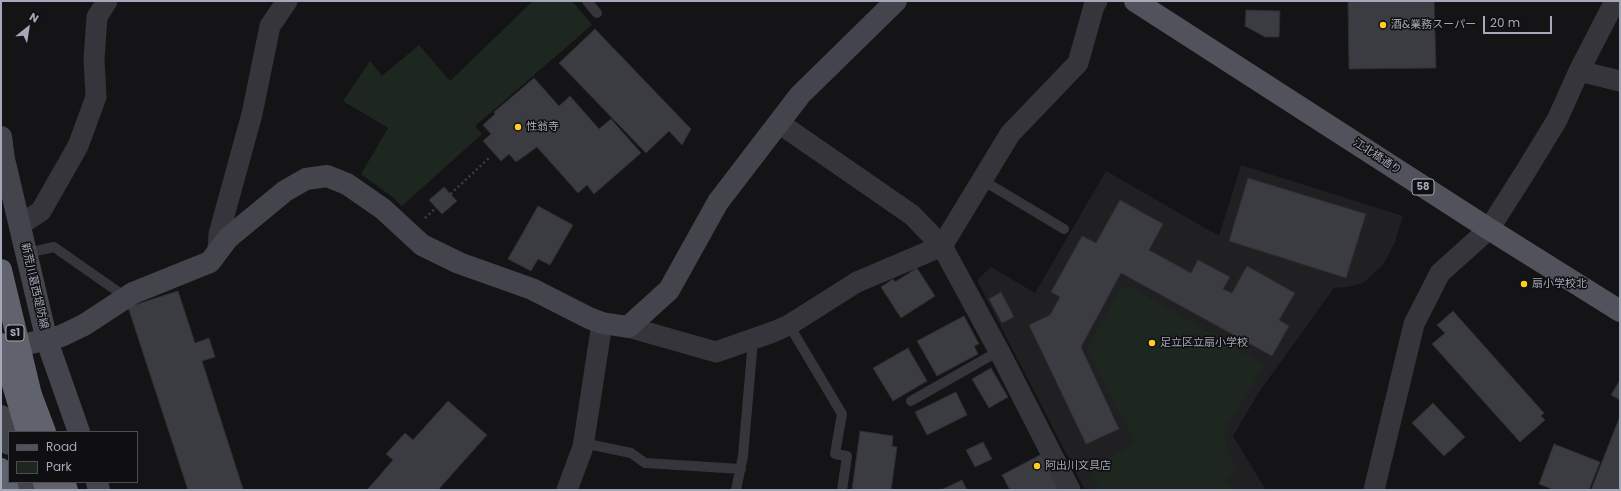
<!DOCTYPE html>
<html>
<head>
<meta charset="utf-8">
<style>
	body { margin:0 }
	#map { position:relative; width:1621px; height:491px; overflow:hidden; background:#141416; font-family:Poppins,sans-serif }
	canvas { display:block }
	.frame { position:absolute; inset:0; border:2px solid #a5a8b8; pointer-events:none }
	.legend { position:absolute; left:8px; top:431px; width:130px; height:52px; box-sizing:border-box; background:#0f0f11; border:1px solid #4b4c54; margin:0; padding:5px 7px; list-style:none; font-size:12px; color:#a5a8b8 }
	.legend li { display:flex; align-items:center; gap:8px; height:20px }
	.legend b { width:20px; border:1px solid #4b4c54 }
	.north { position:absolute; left:8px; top:8px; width:40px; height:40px; -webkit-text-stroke:3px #0f0f11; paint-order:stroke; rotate:30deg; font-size:11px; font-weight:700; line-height:16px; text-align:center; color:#a5a8b8 }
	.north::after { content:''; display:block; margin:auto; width:14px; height:18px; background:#a5a8b8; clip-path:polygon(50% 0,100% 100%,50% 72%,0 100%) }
	.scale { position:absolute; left:1483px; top:16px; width:69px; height:18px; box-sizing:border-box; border:2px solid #a5a8b8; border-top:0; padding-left:5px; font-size:12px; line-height:14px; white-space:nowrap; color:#a5a8b8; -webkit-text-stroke:3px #0f0f11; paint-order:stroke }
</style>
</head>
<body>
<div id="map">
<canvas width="1621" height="491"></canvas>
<div class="frame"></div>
<ul class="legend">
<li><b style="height:5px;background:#51525b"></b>Road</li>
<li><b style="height:11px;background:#1e2620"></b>Park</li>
</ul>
<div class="north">N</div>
<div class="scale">20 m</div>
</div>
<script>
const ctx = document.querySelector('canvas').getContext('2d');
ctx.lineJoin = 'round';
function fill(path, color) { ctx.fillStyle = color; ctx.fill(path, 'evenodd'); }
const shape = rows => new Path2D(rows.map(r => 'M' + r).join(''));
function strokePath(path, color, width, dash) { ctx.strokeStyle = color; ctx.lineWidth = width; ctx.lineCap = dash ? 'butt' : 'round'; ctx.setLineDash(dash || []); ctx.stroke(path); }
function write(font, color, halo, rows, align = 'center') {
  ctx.font = font + ' Poppins,"Noto Sans JP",sans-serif'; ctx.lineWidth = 3; ctx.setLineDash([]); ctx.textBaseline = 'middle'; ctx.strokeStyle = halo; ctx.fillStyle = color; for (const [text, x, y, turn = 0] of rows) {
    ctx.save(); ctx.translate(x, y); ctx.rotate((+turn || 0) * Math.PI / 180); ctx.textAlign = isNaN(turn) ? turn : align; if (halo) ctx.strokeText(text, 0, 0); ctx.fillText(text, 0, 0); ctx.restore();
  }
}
const built = shape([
	[1241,165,1403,216,1395,242,1383,265,1363,283,1348,287,1334,288,1259,392,1233,436,1266,490,1085,490,977,280,991,267,1035,293,1106,171,1219,236]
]);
const green = shape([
	[533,1,572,1,592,25,475,126,482,134,402,206,391,196,361,174,388,128,343,101,370,61,382,76,419,45,450,81],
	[1129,286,1265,365,1224,430,1228,451,1237,468,1225,480,1231,487,1228,490,1100,490,1089,470,1135,443,1087,349,1119,291]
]);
const building = shape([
	[1348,1,1434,1,1436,68,1349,69,1348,1],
	[1246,10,1280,11,1279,37,1265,37,1245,26,1246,10],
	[595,29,691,129,682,145,669,131,646,153,559,63,595,29],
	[534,78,559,106,570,96,599,129,611,119,641,153,594,194,587,185,578,193,537,147,516,162,509,154,501,161,483,141,491,134,483,125,495,114,494,112,534,78],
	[1248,178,1366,214,1346,278,1229,241,1248,178],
	[444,187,457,201,442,214,429,200,444,187],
	[1120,200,1163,224,1149,250,1191,273,1198,260,1230,277,1223,289,1232,293,1247,266,1295,293,1279,320,1289,326,1272,356,1121,273,1081,347,1119,429,1086,444,1029,325,1050,315,1060,297,1051,292,1082,236,1096,243,1120,200],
	[538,206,573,225,550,265,538,259,531,271,508,259,538,206],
	[917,268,935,296,901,318,881,287,893,279,895,282,917,268],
	[178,291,195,343,209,338,215,357,202,361,243,489,239,490,188,490,128,307,178,291],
	[1001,292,1014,317,1002,323,989,299,1001,292],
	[1453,311,1544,413,1541,416,1545,420,1520,442,1432,344,1445,333,1437,325,1453,311],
	[964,316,979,344,974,346,978,354,937,376,917,341,964,316],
	[908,348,927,381,893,401,873,368,908,348],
	[991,368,1008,397,989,408,972,379,991,368],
	[1620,380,1620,400,1611,395,1620,380],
	[956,392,967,415,927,435,915,412,956,392],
	[448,401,487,435,438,490,367,490,393,460,386,454,405,433,413,440,448,401],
	[1433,403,1465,437,1444,456,1412,423,1433,403],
	[1620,416,1620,490,1591,490,1620,416],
	[860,431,893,436,892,446,897,447,891,490,852,490,860,431],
	[983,442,992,459,975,467,966,450,983,442],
	[1554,444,1600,462,1589,490,1554,490,1539,484,1554,444],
	[1042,454,1061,490,1010,490,1002,475,1042,454],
	[962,480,967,490,941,490,962,480]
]);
const path = shape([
	[425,218,489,158]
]);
const lane = shape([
	[587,1,597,13],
	[982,180,1064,229],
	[27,253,54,247,127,298],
	[789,325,842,414,835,454,847,456,842,490],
	[911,401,999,351],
	[583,443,631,453,645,463,741,469],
	[736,490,743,456,753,340]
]);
const street = shape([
	[1579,71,1620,81],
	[779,123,912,215,942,246,999,351,1070,490],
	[20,225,41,211,78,146,96,97,94,59,97,17,107,1],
	[218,250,219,234,252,114,270,26,287,1],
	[628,327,716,352,773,332,789,325,857,282,942,246,1010,134,1078,63,1094,6,1097,1],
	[567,490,583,447,602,323],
	[1374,490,1414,324,1440,273,1489,229,1524,174,1557,120,1579,71,1615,1]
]);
const secondary = shape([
	[1,137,4,159,47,341,79,432],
	[1,350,61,336,84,325,133,293,210,262,228,238,285,191,306,179,327,176,347,184,383,209,422,245,459,263,532,289,589,318,602,323,628,327,669,290,718,202,800,95,896,1],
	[1,416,9,444],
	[22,482,25,490],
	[97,482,99,490]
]);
const primary = shape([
	[1135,1,1489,229,1620,311]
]);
const highway = shape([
	[31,395,45,432],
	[1,469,8,490],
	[44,482,46,490],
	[64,482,67,490]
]);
const highwayBridge = shape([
	[1,270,31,395],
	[1,344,27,432]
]);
const markers = [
	[1383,25,4,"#ffce23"],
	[518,127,4,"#ffce23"],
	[1524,284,4,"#ffce23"],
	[1152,343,4,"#ffce23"],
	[1037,466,4,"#ffce23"]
];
const shields = [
	[1423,187,22],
	[15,333,18]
];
const shieldNames = [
	["58",1423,187],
	["S1",15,333]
];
const poiNames = [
	["酒&業務スーパー",1391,25],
	["性翁寺",526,127],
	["扇小学校北",1532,284],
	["足立区立扇小学校",1160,343],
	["阿出川文具店",1045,466]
];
const streetNames = [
	["江北橋通り",1377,157,33],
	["新荒川葛西堤防線",34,286,77]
];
fill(built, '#202023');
fill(green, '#1e2620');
fill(building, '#3b3c41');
strokePath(building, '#2e2e32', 1);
strokePath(path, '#3b3c43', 2.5, [2, 3]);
strokePath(lane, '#35353b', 10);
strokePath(street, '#35353b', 21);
strokePath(secondary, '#43444c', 22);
strokePath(primary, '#51525b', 22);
strokePath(highway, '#60626d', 22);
strokePath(highwayBridge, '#60626d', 22);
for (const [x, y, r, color] of markers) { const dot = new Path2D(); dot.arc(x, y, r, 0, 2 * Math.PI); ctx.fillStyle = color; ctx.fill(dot); strokePath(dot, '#0f0f11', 1.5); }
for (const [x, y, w] of shields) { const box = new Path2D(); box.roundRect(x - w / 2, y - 8, w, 16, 3); ctx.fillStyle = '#0f0f11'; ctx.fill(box); strokePath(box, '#a5a8b8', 1); }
write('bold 10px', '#a5a8b8', null, shieldNames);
write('11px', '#a5a8b8', '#0f0f11', poiNames, 'left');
write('11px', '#a5a8b8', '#0f0f11', streetNames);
</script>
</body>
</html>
